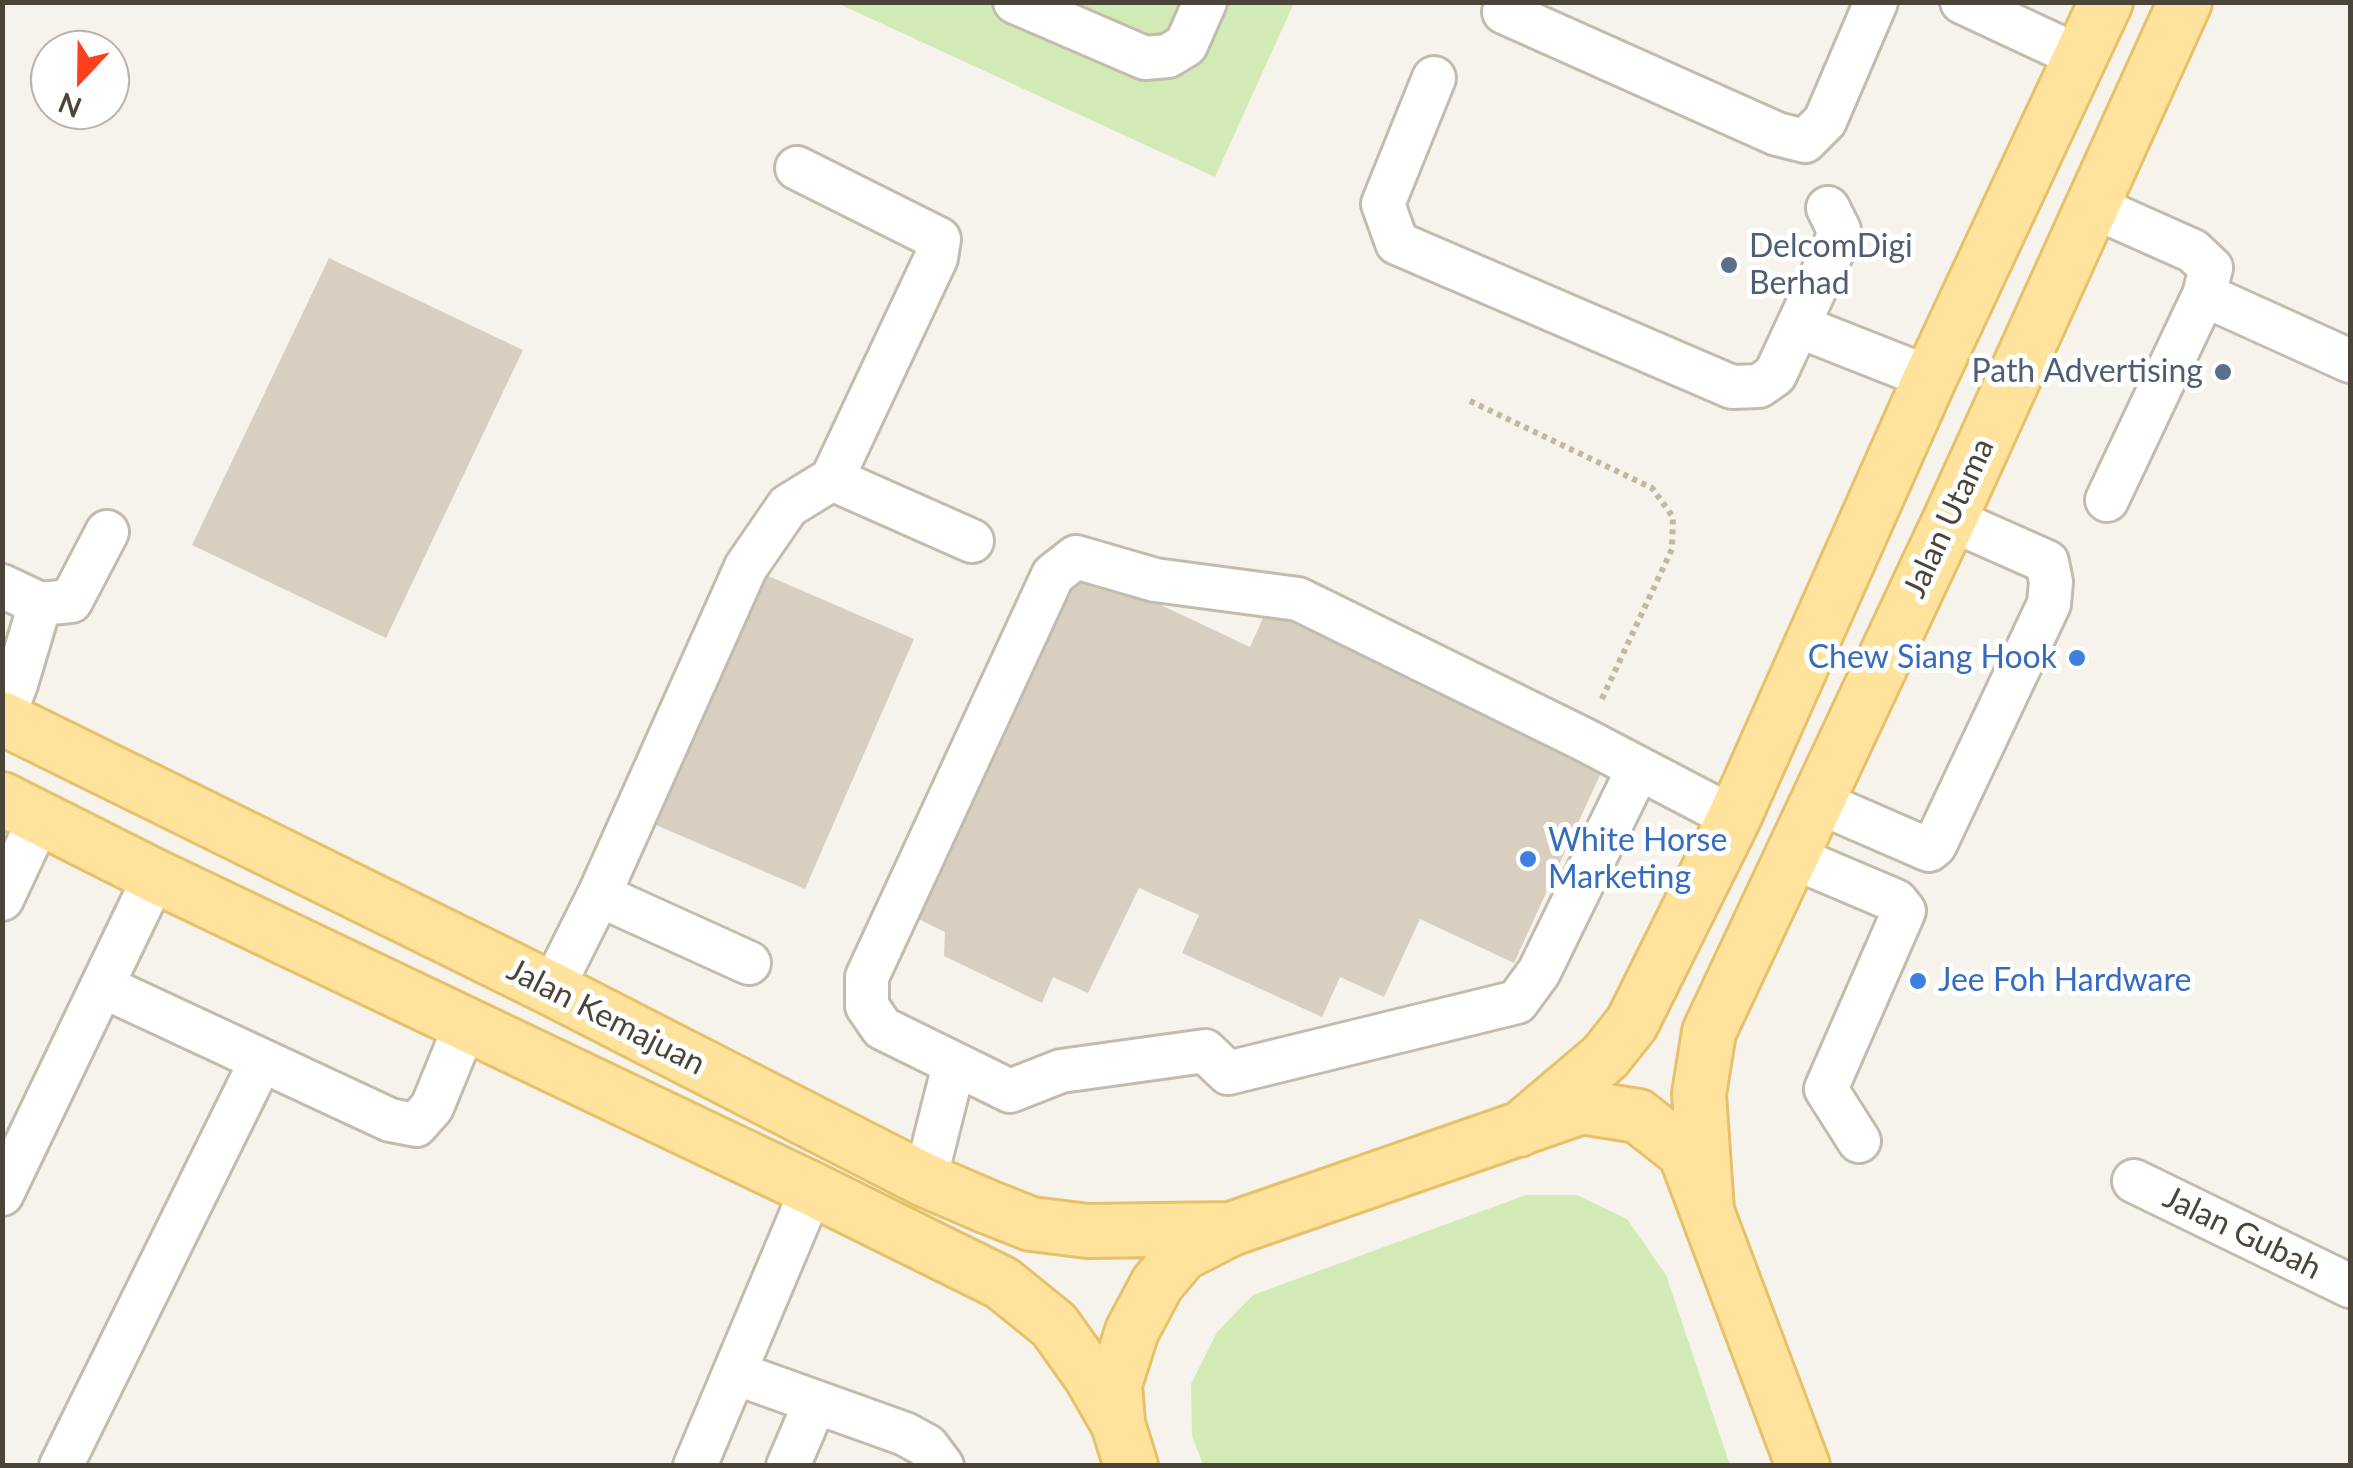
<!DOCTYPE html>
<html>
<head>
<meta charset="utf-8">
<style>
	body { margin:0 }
	#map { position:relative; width:2353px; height:1468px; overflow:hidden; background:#f6f3ec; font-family:Lato,sans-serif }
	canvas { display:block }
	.frame { position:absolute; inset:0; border:5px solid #4b4439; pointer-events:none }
	.north { position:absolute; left:30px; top:30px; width:100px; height:100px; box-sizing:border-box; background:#fff; border:2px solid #b7b4b0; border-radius:50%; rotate:202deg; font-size:28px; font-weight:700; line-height:40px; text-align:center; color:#4b4439 }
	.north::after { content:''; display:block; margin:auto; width:35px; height:45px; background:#fc3f1d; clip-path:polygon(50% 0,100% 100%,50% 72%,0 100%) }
</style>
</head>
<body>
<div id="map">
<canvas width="2353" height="1468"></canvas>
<div class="frame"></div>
<div class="north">N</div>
</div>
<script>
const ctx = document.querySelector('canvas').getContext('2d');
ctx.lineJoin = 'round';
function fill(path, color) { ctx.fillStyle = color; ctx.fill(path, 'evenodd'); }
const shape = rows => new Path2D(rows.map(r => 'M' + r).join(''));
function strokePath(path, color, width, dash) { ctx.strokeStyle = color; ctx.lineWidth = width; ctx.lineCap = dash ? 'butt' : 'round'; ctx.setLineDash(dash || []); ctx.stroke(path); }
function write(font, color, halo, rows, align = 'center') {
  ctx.font = font + ' Lato,sans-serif'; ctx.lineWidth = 10; ctx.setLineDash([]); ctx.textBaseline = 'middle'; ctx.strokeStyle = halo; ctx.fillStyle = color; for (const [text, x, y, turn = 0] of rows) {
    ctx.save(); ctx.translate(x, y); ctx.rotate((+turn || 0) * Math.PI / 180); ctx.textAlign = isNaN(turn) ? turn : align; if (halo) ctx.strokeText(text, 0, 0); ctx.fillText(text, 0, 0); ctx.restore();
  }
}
const green = shape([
	[837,3,1294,3,1215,177],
	[1526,1195,1577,1195,1627,1219,1666,1275,1730,1465,1203,1465,1192,1435,1191,1384,1217,1332,1253,1295]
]);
const building = shape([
	[329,258,523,350,386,638,192,545],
	[1078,566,1250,647,1267,609,1605,764,1514,963,1420,919,1384,997,1340,977,1322,1017,1182,953,1199,915,1139,888,1088,993,1053,977,1042,1003,944,956,945,932,912,916],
	[766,575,914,639,805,889,656,825]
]);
const path = shape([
	[1470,401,1652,488,1673,517,1672,549,1601,701]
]);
const minor = shape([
	[1015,2,1145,58,1168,56,1186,45,1205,2],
	[1962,2,2080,57],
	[1504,12,1777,134,1805,141,1825,121,1876,2],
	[1434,78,1383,204,1397,243,1732,387,1759,386,1775,375,1835,246,1839,230,1828,208],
	[2092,206,2193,251,2211,268,2204,295,2107,500],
	[2204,295,2350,361],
	[1798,326,1930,378],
	[832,479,972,541],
	[2,586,40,604,71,601,107,532],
	[3,718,16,684,40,604],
	[1638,769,1539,972,1517,1002,1228,1073,1205,1051,1061,1071,1010,1091,882,1028,867,1006,867,977,1053,575,1076,557,1155,580,1298,599,1583,739,1734,818],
	[1816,801,1929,850,1935,845,2049,604,2051,582,2047,562,1950,519],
	[1790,856,1896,901,1904,911,1826,1089,1859,1141],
	[155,876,102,986,390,1120,416,1125,432,1107,466,1024],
	[599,895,749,963],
	[2,899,40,818],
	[552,989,599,895,746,567,788,506,832,479,936,258,939,239,797,168],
	[925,1180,954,1065],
	[2134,1181,2350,1286],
	[2,1194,102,986],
	[735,1373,905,1434,927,1446,942,1466],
	[61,1466,261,1061],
	[695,1466,812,1189],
	[788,1466,815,1403]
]);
const major = shape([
	[2,718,552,989,925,1180,988,1207,1031,1224,1088,1231,1231,1229],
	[2,799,155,876,812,1189,1002,1283,1054,1325,1091,1377,1118,1424],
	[1519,1130,1605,1057,1632,1023,1734,818,1930,378,2106,2],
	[1707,1211,1699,1094,1709,1032,1950,519,2185,2],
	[1131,1466,1118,1424,1115,1384,1132,1331,1157,1284,1182,1254,1231,1229,1582,1107,1638,1116,1685,1153,1803,1466]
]);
const markers = [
	[1729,265,10,"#5c6f8a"],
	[2223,372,10,"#5c6f8a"],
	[2077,658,10,"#3f7fe0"],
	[1528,859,10,"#3f7fe0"],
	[1918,981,10,"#3f7fe0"]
];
const serviceNames = [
	["DelcomDigi",1749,247],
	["Berhad",1749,284],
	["Path Advertising",2203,372,"right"]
];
const streetNames = [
	["Jalan Utama",1949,518,-65],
	["Jalan Kemajuan",606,1017,27],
	["Jalan Gubah",2242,1233,26]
];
const shopNames = [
	["Chew Siang Hook",2057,658,"right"],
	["White Horse",1548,841],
	["Marketing",1548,878],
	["Jee Foh Hardware",1938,981]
];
fill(green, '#d2eab5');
fill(building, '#d8cfc1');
strokePath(minor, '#c2bbae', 48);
strokePath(major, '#e6c16a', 58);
strokePath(path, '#c4b79f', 6, [5, 5]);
strokePath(minor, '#fff', 42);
strokePath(major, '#ffe39c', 52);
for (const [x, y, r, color] of markers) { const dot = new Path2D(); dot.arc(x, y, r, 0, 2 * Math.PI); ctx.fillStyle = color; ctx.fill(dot); strokePath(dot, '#fff', 4); }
write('32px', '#4e5e75', '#fff', serviceNames, 'left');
write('32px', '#4b4439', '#fff', streetNames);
write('32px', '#366cbe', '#fff', shopNames, 'left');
</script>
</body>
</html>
